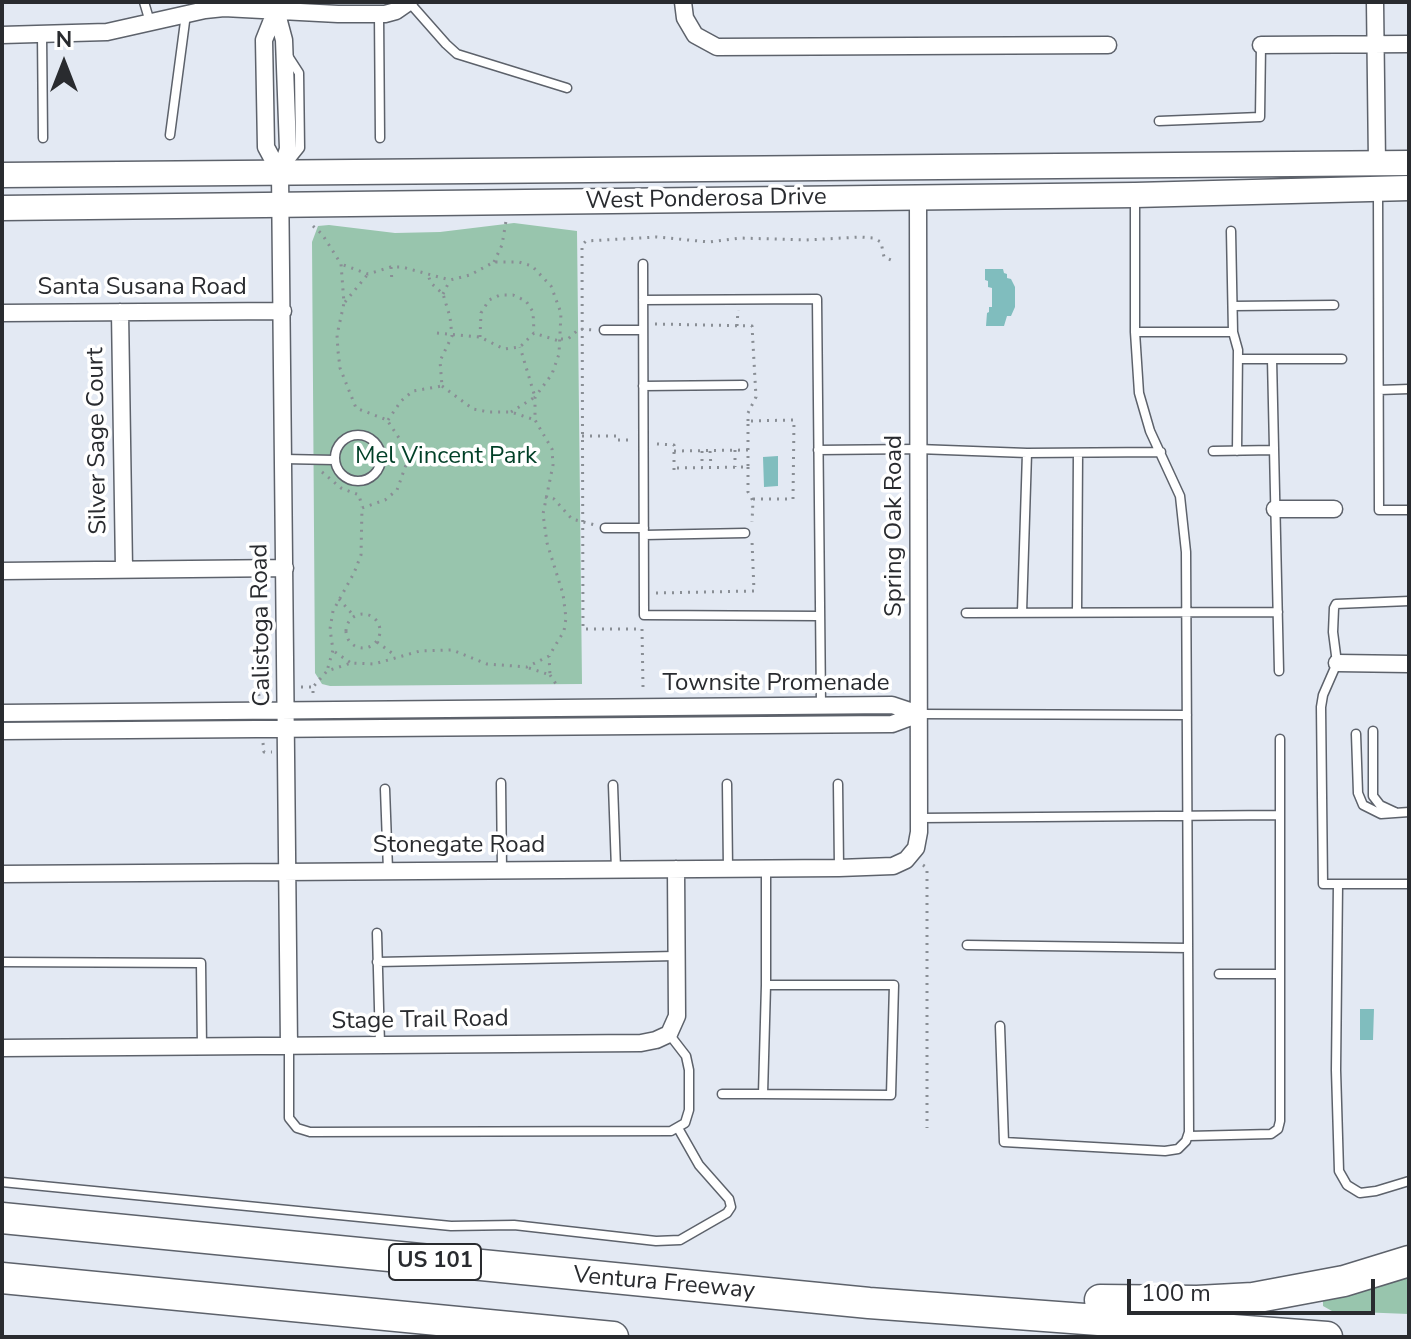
<!DOCTYPE html>
<html>
<head>
<meta charset="utf-8">
<style>
	body { margin:0 }
	#map { position:relative; width:1411px; height:1339px; overflow:hidden; background:#e3e9f3; font-family:"Nunito Sans",sans-serif }
	canvas { display:block }
	.frame { position:absolute; inset:0; border:4px solid #292b2f; pointer-events:none }
	.north { position:absolute; left:24px; top:24px; width:80px; height:80px; -webkit-text-stroke:6px #fff; paint-order:stroke; rotate:0deg; font-size:22px; font-weight:700; line-height:32px; text-align:center; color:#292b2f }
	.north::after { content:''; display:block; margin:auto; width:28px; height:36px; background:#292b2f; clip-path:polygon(50% 0,100% 100%,50% 72%,0 100%) }
	.scale { position:absolute; left:1127px; top:1279px; width:248px; height:36px; box-sizing:border-box; border:4px solid #292b2f; border-top:0; padding-left:10px; font-size:24px; line-height:28px; white-space:nowrap; color:#292b2f; -webkit-text-stroke:6px #fff; paint-order:stroke }
</style>
</head>
<body>
<div id="map">
<canvas width="1411" height="1339"></canvas>
<div class="frame"></div>
<div class="north">N</div>
<div class="scale">100 m</div>
</div>
<script>
const ctx = document.querySelector('canvas').getContext('2d');
ctx.lineJoin = 'round';
function fill(path, color) { ctx.fillStyle = color; ctx.fill(path, 'evenodd'); }
const shape = rows => new Path2D(rows.map(r => 'M' + r).join(''));
function strokePath(path, color, width, dash) { ctx.strokeStyle = color; ctx.lineWidth = width; ctx.lineCap = dash ? 'butt' : 'round'; ctx.setLineDash(dash || []); ctx.stroke(path); }
function write(font, color, halo, rows, align = 'center') {
  ctx.font = font + ' "Nunito Sans",sans-serif'; ctx.lineWidth = 7; ctx.setLineDash([]); ctx.textBaseline = 'middle'; ctx.strokeStyle = halo; ctx.fillStyle = color; for (const [text, x, y, turn = 0] of rows) {
    ctx.save(); ctx.translate(x, y); ctx.rotate((+turn || 0) * Math.PI / 180); ctx.textAlign = isNaN(turn) ? turn : align; if (halo) ctx.strokeText(text, 0, 0); ctx.fillText(text, 0, 0); ctx.restore();
  }
}
const green = shape([
	[514,223,577,231,582,684,330,686,322,684,315,673,312,242,318,226,329,225,395,233,440,232],
	[1409,1269,1409,1314,1332,1311,1323,1306,1323,1298]
]);
const water = shape([
	[985,269,1003,269,1004,273,1007,274,1007,278,1011,279,1015,287,1015,307,1011,316,1007,316,1004,326,986,326,987,313,989,312,989,307,992,307,992,288,988,287,988,281,985,280],
	[778,456,778,486,764,487,763,457],
	[1360,1009,1374,1009,1373,1040,1360,1040]
]);
const path = shape([
	[313,226,322,234,341,264,344,303,337,335,338,351,340,368,356,408,387,420,405,447,407,462,397,490,385,500,362,508,361,555,354,573,333,611,330,629,333,650,327,671],
	[494,262,502,245,506,221],
	[391,267,392,282],
	[443,294,450,280],
	[345,302,368,274],
	[655,324,752,326,756,397,748,413,748,421],
	[737,326,738,310],
	[437,333,480,337,504,349,520,347,534,333,559,341],
	[480,337,481,313,489,300,500,295,513,295,526,301,533,312,534,332],
	[561,339,568,339,579,329,593,330],
	[442,386,473,409,489,412,511,412,535,420],
	[511,412,535,397,520,347],
	[388,420,401,401,413,391,442,386,440,361,452,336,450,317,443,294,431,283,428,275],
	[582,436,617,436,617,440,630,440],
	[657,444,674,445,674,475],
	[735,450,735,467],
	[748,450,748,421,794,420,793,499,751,499],
	[674,451,748,450,748,467,674,468],
	[702,451,702,467],
	[710,451,711,467],
	[748,467,748,492,753,501,752,522],
	[322,472,341,488,359,495,362,507],
	[545,497,554,499,572,519,595,525],
	[656,593,754,591,752,541],
	[339,599,354,616],
	'346 631a17 17 0 1 1 34 0a17 17 0 1 1-34 0Z',
	[377,642,396,656],
	[335,652,351,663],
	[529,668,550,675,549,656],
	[550,675,558,687],
	[301,687,313,687],
	[643,687,642,629,583,629,582,245,586,241,657,237,709,242,740,238,806,240,861,237,873,238,881,242,884,257,891,260],
	[313,693,313,687,327,671,351,663,374,664,420,651,452,650,487,664,527,667,549,656,564,631,566,618,563,594,547,543,543,514,553,465,552,449,535,420,535,397,552,374,559,354,561,313,551,286,532,266,519,262,494,262,470,275,450,280,402,267,391,267,368,274,341,264],
	[259,696,258,687,269,687],
	[263,743,264,752,272,752],
	[923,865,927,868,927,1128]
]);
const lane = shape([
	[144,2,150,22],
	[409,2,446,44,457,54,567,88],
	[379,14,380,138],
	[42,34,43,138],
	[288,56,299,73,300,148,288,163],
	[1159,121,1260,117,1261,45],
	[170,135,186,14],
	[1378,194,1379,510,1409,510],
	[643,264,644,615,819,616],
	[643,300,817,299,821,706],
	[1233,306,1334,305],
	[604,330,643,330],
	[1135,332,1233,332,1231,231],
	[1233,332,1238,350,1237,451],
	[1238,359,1342,359],
	[1272,359,1279,671],
	[643,386,743,385],
	[1379,390,1409,389],
	'335 458a23 23 0 1 1 46 0a23 23 0 1 1-46 0Z',
	[818,450,918,449,1027,453,1161,452],
	[1213,451,1274,450],
	[284,459,335,460],
	[605,528,644,528],
	[644,535,745,533],
	[1409,601,1336,604,1334,608,1333,632,1337,663,1323,695,1321,707,1323,884,1409,884],
	[1022,612,1027,453],
	[1077,612,1078,453],
	[966,613,1278,612],
	[919,714,1187,715],
	[1373,731,1373,796,1380,805,1395,812],
	[1356,734,1358,793,1363,805,1381,814,1409,812],
	[501,783,502,870],
	[727,784,728,869],
	[838,784,839,867],
	[613,785,616,869],
	[385,789,388,870],
	[920,818,1279,815],
	[766,869,766,985],
	[1338,884,1336,1070,1339,1171,1347,1185,1360,1193,1376,1191,1409,1181],
	[377,933,380,1045],
	[967,945,1188,948],
	[2,962,201,963,202,1047],
	[377,962,676,956],
	[1219,974,1280,974],
	[1000,1026,1004,1142,1165,1151,1178,1149,1186,1141,1189,1132,1186,552,1180,496,1150,431,1139,393,1135,332,1135,197],
	[289,1047,289,1118,297,1128,310,1132,671,1131,685,1123,689,1110,689,1070,686,1056,669,1034],
	[722,1094,763,1094,891,1095,894,985,766,985,763,1094],
	[1189,1136,1271,1134,1278,1129,1280,1121,1280,739],
	[2,1182,451,1226,514,1225,656,1241,680,1240,727,1213,731,1207,729,1199,699,1165,678,1128]
]);
const street = shape([
	[683,2,685,18,695,35,717,47,1108,45],
	[1375,2,1377,163],
	[276,10,284,40,288,149,280,173,289,1046],
	[276,10,264,40,266,147,280,173],
	[2,35,107,32,205,10,224,8,338,14,385,14,396,11,409,2],
	[1261,45,1409,44],
	[120,312,124,569],
	[2,313,283,311],
	[1275,509,1334,509],
	[2,571,285,568],
	[1337,663,1409,664],
	[2,713,892,705,919,714],
	[2,731,892,724,919,714],
	[2,874,839,868,893,866,906,860,916,848,919,832,918,198],
	[2,1048,641,1043,656,1040,669,1034,677,1016,676,869]
]);
const secondary = shape([
	[2,175,1409,163],
	[2,208,1135,195,1409,188]
]);
const highway = shape([
	[2,1218,869,1303,1327,1337],
	[2,1278,613,1337],
	[1100,1300,1197,1301,1253,1298,1344,1281,1409,1261]
]);
const shields = [
	[435,1262,92]
];
const shieldNames = [
	["US 101",435,1262]
];
const streetNames = [
	["West Ponderosa Drive",706,200,-1],
	["Santa Susana Road",142,288],
	["Silver Sage Court",98,441,-91],
	["Spring Oak Road",895,526,-90],
	["Calistoga Road",262,625,-91],
	["Townsite Promenade",776,684],
	["Stonegate Road",459,846],
	["Stage Trail Road",420,1021,-1],
	["Ventura Freeway",664,1284,5]
];
const parkNames = [
	["Mel Vincent Park",446,457]
];
fill(green, '#98c5ad');
fill(water, '#80bdbe');
strokePath(lane, '#5d626b', 11);
strokePath(street, '#5d626b', 19);
strokePath(secondary, '#5d626b', 27);
strokePath(highway, '#5d626b', 33);
strokePath(path, '#898e95', 3, [2, 6]);
strokePath(lane, '#fff', 8);
strokePath(street, '#fff', 16);
strokePath(secondary, '#fff', 24);
strokePath(highway, '#fff', 30);
for (const [x, y, w] of shields) { const box = new Path2D(); box.roundRect(x - w / 2, y - 18, w, 36, 6); ctx.fillStyle = '#fff'; ctx.fill(box); strokePath(box, '#292b2f', 2); }
write('bold 22px', '#292b2f', null, shieldNames);
write('24px', '#292b2f', '#fff', streetNames);
write('24px', '#003f27', '#fff', parkNames);
</script>
</body>
</html>
